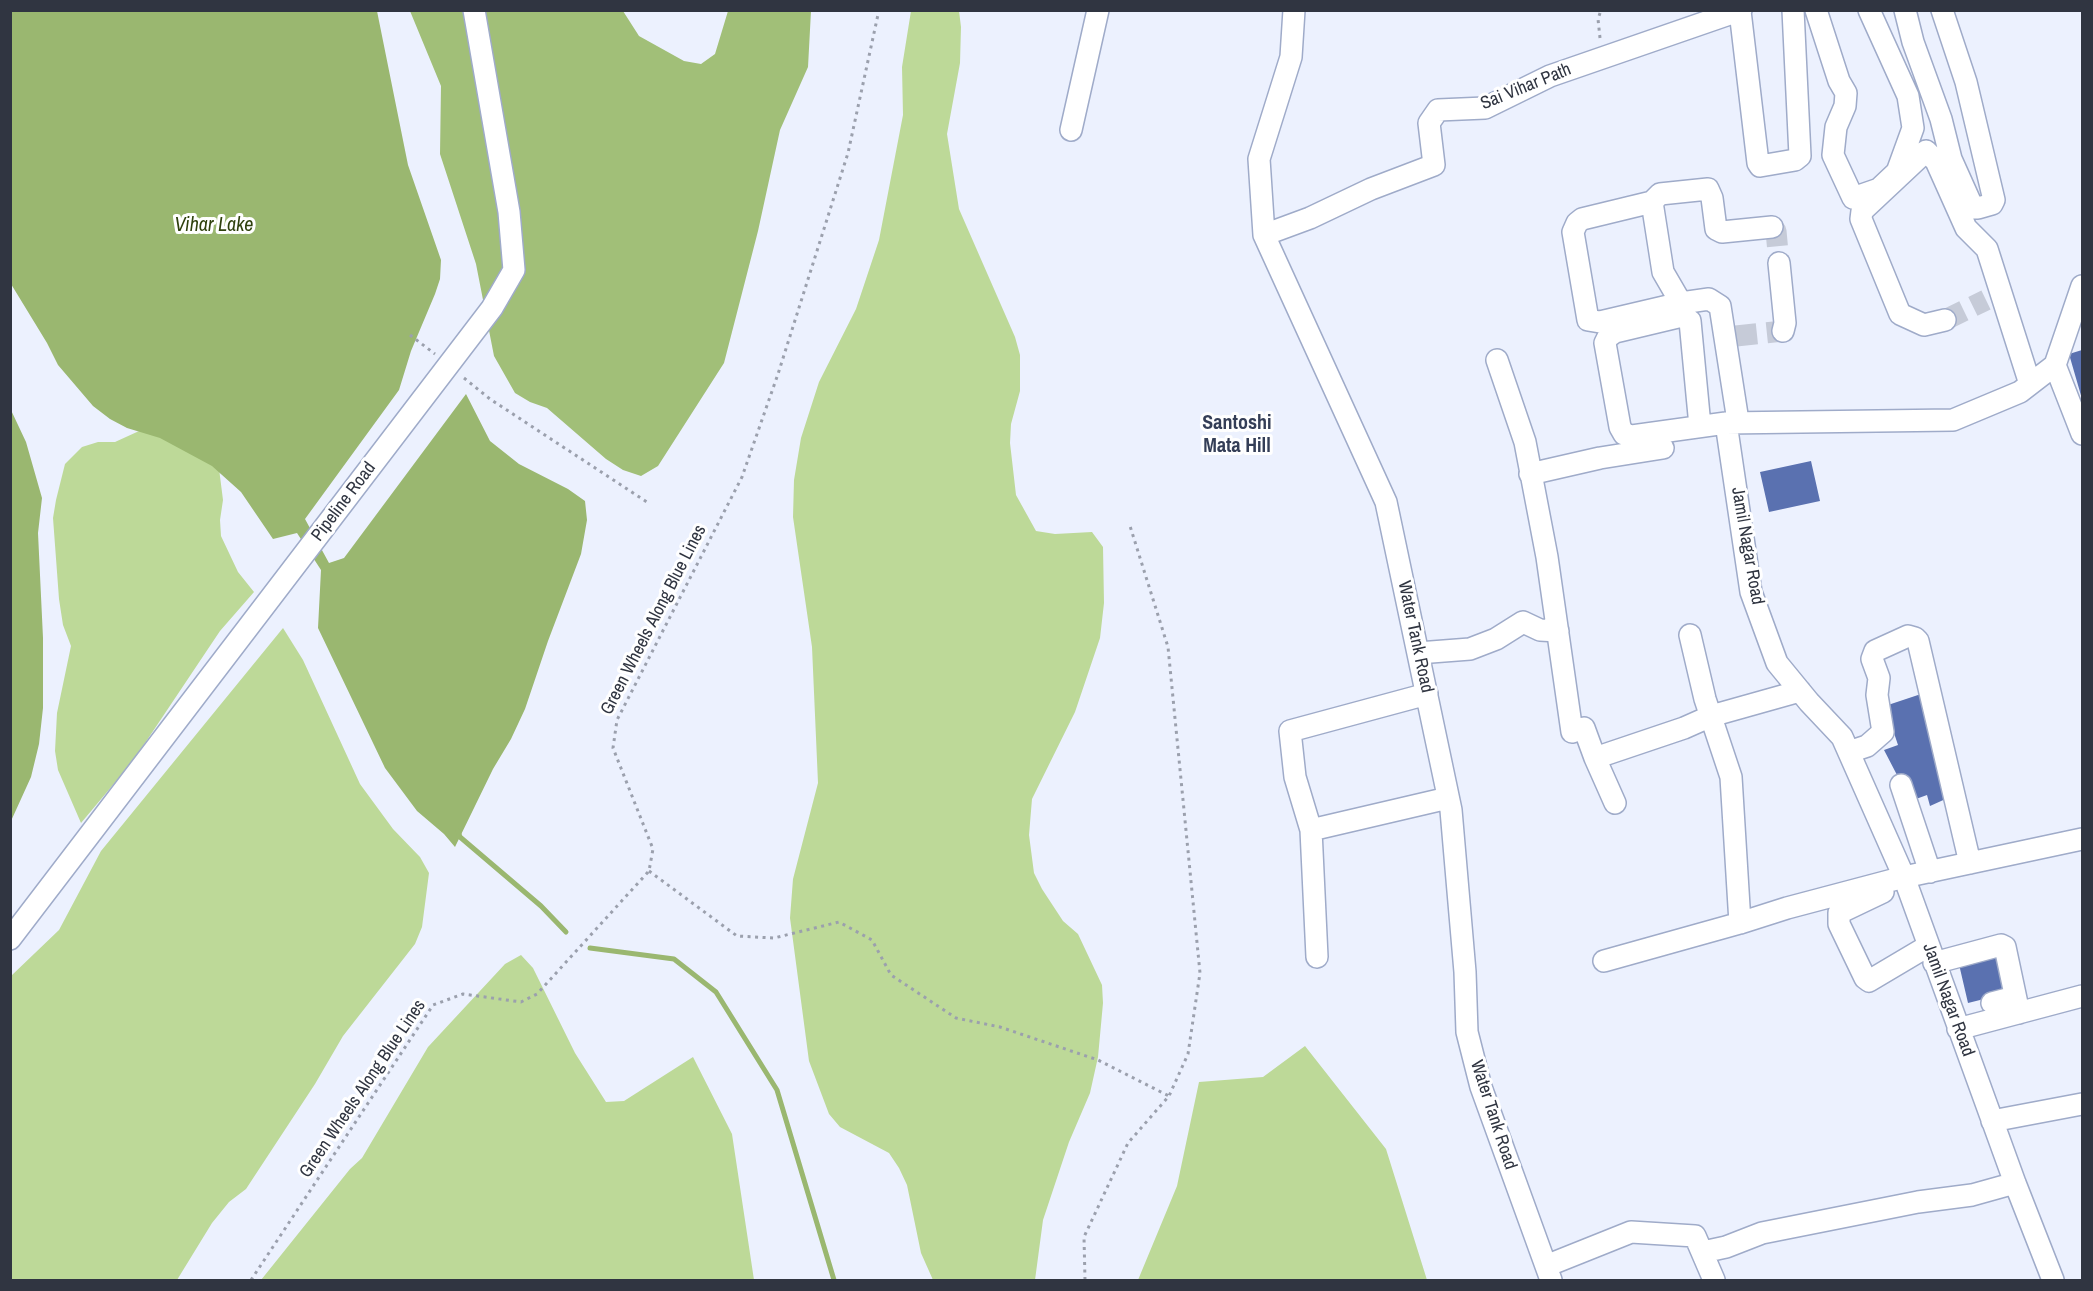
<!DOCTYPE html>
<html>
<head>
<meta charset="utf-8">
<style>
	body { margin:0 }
	#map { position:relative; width:2093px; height:1291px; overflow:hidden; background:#ecf1fe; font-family:"Archivo Narrow",sans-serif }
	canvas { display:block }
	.frame { position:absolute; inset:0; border:12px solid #303541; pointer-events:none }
</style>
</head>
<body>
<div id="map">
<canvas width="2093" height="1291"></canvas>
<div class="frame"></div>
</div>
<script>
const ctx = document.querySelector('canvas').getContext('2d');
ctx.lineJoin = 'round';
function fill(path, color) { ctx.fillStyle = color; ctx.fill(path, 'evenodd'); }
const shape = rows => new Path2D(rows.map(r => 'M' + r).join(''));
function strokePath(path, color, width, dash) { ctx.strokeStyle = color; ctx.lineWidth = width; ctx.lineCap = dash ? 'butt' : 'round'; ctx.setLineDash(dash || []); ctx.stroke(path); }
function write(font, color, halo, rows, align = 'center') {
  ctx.font = font + ' "Archivo Narrow",sans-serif'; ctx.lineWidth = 6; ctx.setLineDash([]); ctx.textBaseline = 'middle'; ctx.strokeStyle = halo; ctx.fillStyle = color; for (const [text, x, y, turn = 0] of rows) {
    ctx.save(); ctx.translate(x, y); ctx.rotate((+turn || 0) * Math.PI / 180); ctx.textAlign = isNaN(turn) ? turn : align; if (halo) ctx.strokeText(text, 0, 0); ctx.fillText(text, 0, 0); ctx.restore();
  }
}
const green = shape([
	[911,11,959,11,961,27,960,63,947,134,959,209,1015,337,1020,355,1020,391,1011,424,1010,443,1016,495,1036,531,1055,534,1092,532,1103,547,1104,603,1100,638,1075,712,1032,799,1029,835,1034,873,1042,889,1063,921,1078,934,1102,985,1103,1003,1098,1057,1090,1093,1069,1142,1043,1220,1035,1280,933,1280,921,1253,907,1185,899,1168,889,1153,840,1127,829,1114,809,1061,790,918,793,879,818,783,812,647,793,517,794,480,801,438,819,382,856,309,879,240,903,115,902,67],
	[161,421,216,445,223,500,220,520,221,536,238,572,254,592,220,631,133,761,81,823,58,770,55,751,57,713,71,646,63,625,59,599,53,518,56,500,65,464,82,447,98,442,115,442],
	[283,628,303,660,360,784,393,829,420,857,429,873,422,927,415,944,343,1036,315,1084,246,1189,229,1202,212,1223,177,1280,11,1280,11,976,59,930,101,851],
	[521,955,533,968,575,1053,606,1102,624,1101,693,1057,732,1134,754,1280,261,1280,350,1169,362,1158,428,1047,505,964],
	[1305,1046,1386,1149,1427,1280,1138,1280,1177,1186,1199,1082,1263,1077]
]);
const forest = shape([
	[410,11,623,11,639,36,684,61,701,64,715,54,728,11,811,11,808,67,780,130,758,231,724,363,658,466,641,476,623,470,606,459,547,408,530,402,515,393,494,356,476,264,440,154,441,86]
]);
const water = shape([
	[10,11,377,11,408,165,441,260,440,279,435,294,411,351,399,390,305,519,329,563,344,558,466,394,490,441,519,464,568,489,585,501,587,520,581,554,548,641,525,709,511,739,493,769,455,847,444,834,417,811,385,768,318,628,321,570,297,533,273,539,241,492,212,466,160,438,127,428,110,419,93,406,58,365,47,343,11,284],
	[10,408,26,442,42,498,38,533,43,638,43,708,39,744,31,777,11,821]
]);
const stream = shape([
	[458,831,460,837,541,906,566,932],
	[590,948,674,959,716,992,777,1090,834,1280]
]);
const building = shape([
	[2082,350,2082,399,2069,354],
	[1811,461,1820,501,1769,512,1760,472],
	[1921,694,1950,797,1930,806,1927,795,1916,799,1911,796,1904,774,1897,775,1884,750,1898,745,1885,706],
	[2002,949,2012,992,1968,1003,1958,960]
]);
const minorTunnel = shape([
	[1772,227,1776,231,1779,263],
	[1945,320,1986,300],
	[1736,336,1783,331]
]);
const path = shape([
	[1600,38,1598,19,1601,10],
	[410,335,435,354],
	[464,378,490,399,650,504],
	[649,871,737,936,774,938,839,922,872,940,891,975,956,1018,1000,1027,1098,1060,1169,1096],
	[251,1280,433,1005,463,994,521,1002,537,994,649,871,653,849,613,748,617,720,742,477,778,374,848,153,879,10],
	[1085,1280,1084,1237,1128,1143,1169,1096,1188,1054,1200,973,1168,647,1130,526]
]);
const minor = shape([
	[1294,10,1291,57,1259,159,1264,235,1386,502,1451,810,1465,972,1467,1032,1481,1087,1551,1280],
	[1816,10,1839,81,1846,93,1845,106,1836,127,1833,155,1853,198,1879,189,1897,172,1913,128,1908,96,1869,10],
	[1905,10,1913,42,1941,119,1951,159,1973,208,1978,208,1992,204,1994,200,1966,82,1942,10],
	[1740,11,1758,163,1760,166,1795,160,1800,156,1793,10],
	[1071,130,1098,10],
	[1652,202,1663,272,1681,303],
	[1264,235,1310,218,1371,189,1434,165,1429,123,1438,110,1485,108,1550,76,1741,10],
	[1779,263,1785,323,1783,331],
	[1945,320,1924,325,1900,314,1861,219,1862,211,1926,151,1936,161,1966,228,1987,249,2030,384],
	[1497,360,1525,442,1547,557,1572,732,1584,728,1595,758,1615,803],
	[2055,365,2082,434],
	[1738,421,1720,306,1709,299,1681,303,1600,322,1588,320,1573,232,1577,223,1582,219,1652,202,1660,194,1708,189,1712,198,1716,229,1722,232,1772,227],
	[1700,426,1690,321,1682,316,1615,332,1608,337,1605,343,1620,427,1624,434,1632,436,1726,423],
	[1530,474,1600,458,1663,448],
	[1690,635,1705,699,1731,777,1740,923],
	[1418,653,1470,649,1496,639,1523,622,1540,630,1558,631],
	[1849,752,1867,746,1883,732,1877,695,1879,678,1872,659,1875,651,1908,636,1915,638,1918,641,1970,863],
	[1595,758,1684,728,1711,716,1800,691],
	[1901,785,1930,872],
	[1311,830,1448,798],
	[1883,892,1839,913,1839,924,1865,978,1869,981,1928,946],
	[10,939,492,308,514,270,509,212,474,10],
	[1317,957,1311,830,1295,777,1290,731,1427,694],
	[1604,961,1740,923,1787,908,1904,877,2082,839],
	[1934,963,2001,945,2005,947,2019,1013],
	[1992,1003,2015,997],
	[1958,1029,2082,996],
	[1992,1121,2082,1104],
	[1703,1252,1726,1247,1762,1233,1918,1202,1972,1195,2015,1183],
	[1546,1266,1631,1232,1695,1236,1714,1280],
	[2053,1280,2015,1183,1904,877,1842,737,1809,702,1777,663,1751,592,1726,423,1953,420,2020,392,2055,365,2082,286]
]);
const streetNames = [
	["Sai Vihar Path",1526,87,-22],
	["Pipeline Road",344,502,-53],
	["Jamil Nagar Road",1747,546,80],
	["Green Wheels Along Blue Lines",654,620,-63],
	["Water Tank Road",1415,637,78],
	["Jamil Nagar Road",1948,1000,70],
	["Green Wheels Along Blue Lines",363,1089,-56],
	["Water Tank Road",1493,1115,72]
];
const waterNames = [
	["Vihar Lake",214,226]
];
const neighbourhoodNames = [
	["Santoshi",1237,424],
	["Mata Hill",1237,447]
];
fill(green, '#bdd998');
fill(forest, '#a1bf78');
fill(water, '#9ab770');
strokePath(stream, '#9ab770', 5);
fill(building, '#5a71b0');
strokePath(minorTunnel, '#c6cbd8', 21, [21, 10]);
strokePath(minor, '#9fabc9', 24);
strokePath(path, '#9ba0ad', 3, [3, 4.5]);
strokePath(minor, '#fff', 21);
write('18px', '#303541', '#fff', streetNames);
write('italic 20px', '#2f410d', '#fff', waterNames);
write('bold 20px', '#343e57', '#fff', neighbourhoodNames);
</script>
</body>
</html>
